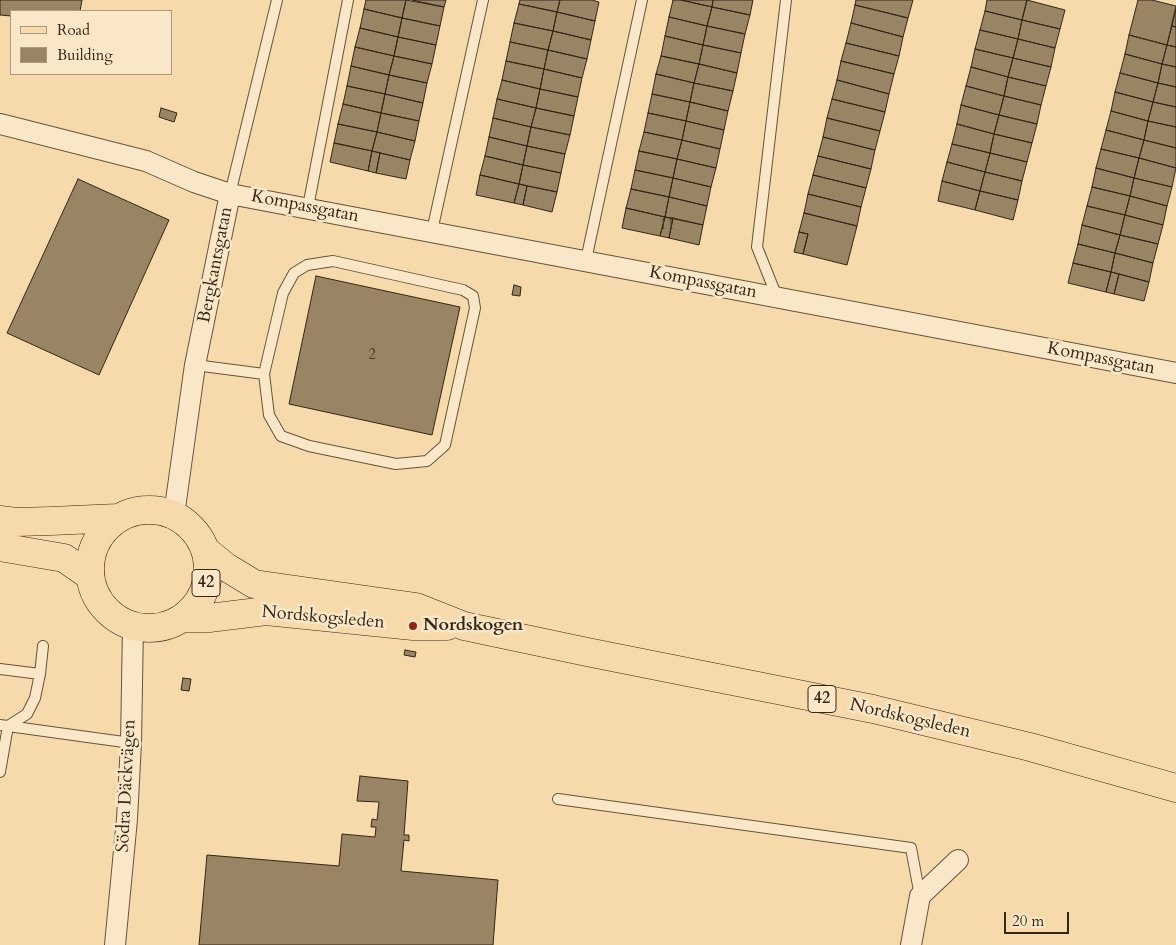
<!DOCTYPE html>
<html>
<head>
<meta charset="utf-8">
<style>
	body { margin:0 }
	#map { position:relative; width:1176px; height:945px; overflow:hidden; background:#f7daab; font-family:Cardo,serif }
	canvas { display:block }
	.legend { position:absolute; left:10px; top:10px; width:162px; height:65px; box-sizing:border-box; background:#fae7c8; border:1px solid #ab9a81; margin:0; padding:6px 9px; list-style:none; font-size:15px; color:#342717 }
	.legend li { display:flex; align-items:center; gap:10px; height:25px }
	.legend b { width:25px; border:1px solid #ab9a81 }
	.scale { position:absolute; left:1004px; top:912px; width:65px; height:22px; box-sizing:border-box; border:2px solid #342717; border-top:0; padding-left:6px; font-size:15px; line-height:18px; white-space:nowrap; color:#342717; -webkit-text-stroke:4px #fae7c8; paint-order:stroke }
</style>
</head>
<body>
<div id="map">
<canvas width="1176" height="945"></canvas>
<ul class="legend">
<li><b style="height:6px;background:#f7daab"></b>Road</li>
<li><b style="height:14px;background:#998464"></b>Building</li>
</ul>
<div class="scale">20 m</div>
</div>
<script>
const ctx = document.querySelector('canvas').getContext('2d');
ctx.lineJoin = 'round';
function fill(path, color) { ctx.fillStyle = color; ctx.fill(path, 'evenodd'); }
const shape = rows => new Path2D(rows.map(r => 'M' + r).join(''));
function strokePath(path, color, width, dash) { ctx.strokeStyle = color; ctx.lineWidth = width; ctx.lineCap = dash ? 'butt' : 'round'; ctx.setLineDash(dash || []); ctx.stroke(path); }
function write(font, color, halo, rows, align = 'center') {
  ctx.font = font + ' Cardo,serif'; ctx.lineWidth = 5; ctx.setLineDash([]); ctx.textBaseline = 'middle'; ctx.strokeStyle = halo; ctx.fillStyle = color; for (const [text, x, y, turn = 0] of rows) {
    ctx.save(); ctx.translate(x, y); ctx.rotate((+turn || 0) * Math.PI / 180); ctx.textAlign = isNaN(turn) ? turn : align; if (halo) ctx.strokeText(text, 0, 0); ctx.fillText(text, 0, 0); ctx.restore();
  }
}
const building = shape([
	[0,0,82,0,80,11,11,11,11,16,0,15,0,0],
	[366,0,406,0,402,18,364,9,366,0],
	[406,0,444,7,440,26,402,18,406,0],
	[412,0,446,0,444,7,412,0],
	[520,0,560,0,557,12,519,4,520,0],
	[560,0,592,0,599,2,595,21,557,12,560,0],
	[673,0,681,0,712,7,707,26,669,17,673,0],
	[681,0,713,0,712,7,681,0],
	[713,0,753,0,750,15,712,7,713,0],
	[856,0,913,0,908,18,855,5,856,0],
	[987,0,1027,0,1022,20,985,11,987,0],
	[1027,0,1065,10,1060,29,1022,20,1027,0],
	[1138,0,1152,0,1176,6,1167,45,1129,35,1138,0],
	[519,4,557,12,553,31,514,23,519,4],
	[855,5,908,18,903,37,851,23,855,5],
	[712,7,750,15,745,34,707,26,712,7],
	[364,9,402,18,398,37,360,28,364,9],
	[1176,9,1176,27,1172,26,1176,9],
	[985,11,1022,20,1018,39,980,30,985,11],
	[557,12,595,21,591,40,553,31,557,12],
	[669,17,707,26,703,45,665,36,669,17],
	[402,18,440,26,436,45,398,37,402,18],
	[1022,20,1060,29,1055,48,1018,39,1022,20],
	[514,23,553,31,548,50,510,42,514,23],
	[851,23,903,37,899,56,846,43,851,23],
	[707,26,745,34,741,53,703,45,707,26],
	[1172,26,1176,27,1176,47,1167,45,1172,26],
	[360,28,398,37,394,56,355,47,360,28],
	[980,30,1018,39,1013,58,975,49,980,30],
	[553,31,591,40,587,59,548,50,553,31],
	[1129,35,1167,45,1162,64,1125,54,1129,35],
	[665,36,703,45,699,64,661,56,665,36],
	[398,37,436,45,432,64,394,56,398,37],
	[1018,39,1055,48,1051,67,1013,58,1018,39],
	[510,42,548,50,544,69,506,61,510,42],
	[846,43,899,56,894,74,841,61,846,43],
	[703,45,741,53,737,73,699,64,703,45],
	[1167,45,1176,47,1176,67,1162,64,1167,45],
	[355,47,394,56,389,75,351,66,355,47],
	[975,49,1013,58,1008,77,971,67,975,49],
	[548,50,587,59,582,78,544,69,548,50],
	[1125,54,1162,64,1158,83,1120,73,1125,54],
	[394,56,432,64,427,83,389,75,394,56],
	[661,56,699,64,694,83,656,74,661,56],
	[1013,58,1051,67,1046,86,1008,77,1013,58],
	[506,61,544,69,540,89,502,80,506,61],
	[841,61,894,74,889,94,837,80,841,61],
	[699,64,737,73,733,91,694,83,699,64],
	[1162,64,1176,67,1176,87,1158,83,1162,64],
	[351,66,389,75,385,94,347,86,351,66],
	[971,67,1008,77,1004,96,966,86,971,67],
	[544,69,582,78,578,97,540,89,544,69],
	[1120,73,1158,83,1153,102,1115,92,1120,73],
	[656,74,694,83,690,102,652,94,656,74],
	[389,75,427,83,423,103,385,94,389,75],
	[1008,77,1046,86,1041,105,1004,96,1008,77],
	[502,80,540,89,536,108,497,99,502,80],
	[837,80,889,94,885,112,832,99,837,80],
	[694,83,733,91,728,111,690,102,694,83],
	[1158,83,1176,87,1176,107,1153,102,1158,83],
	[347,86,385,94,381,113,343,104,347,86],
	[966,86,1004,96,999,115,961,105,966,86],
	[540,89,578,97,574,116,536,108,540,89],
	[1115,92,1153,102,1148,121,1111,111,1115,92],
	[385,94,423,103,419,121,381,113,385,94],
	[652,94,690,102,686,121,648,113,652,94],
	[1004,96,1041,105,1037,124,999,115,1004,96],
	[497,99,536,108,531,127,493,118,497,99],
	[832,99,885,112,880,131,827,118,832,99],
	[690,102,728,111,724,130,686,121,690,102],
	[1153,102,1176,107,1176,127,1148,121,1153,102],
	[343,104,381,113,377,132,338,124,343,104],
	[961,105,999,115,994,134,957,124,961,105],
	[161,108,177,113,174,122,159,117,161,108],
	[536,108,574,116,570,135,531,127,536,108],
	[1111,111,1148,121,1144,140,1106,130,1111,111],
	[381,113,419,121,415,141,377,132,381,113],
	[648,113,686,121,682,140,644,132,648,113],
	[999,115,1037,124,1032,143,994,134,999,115],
	[493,118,531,127,527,146,489,137,493,118],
	[827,118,880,131,875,150,823,137,827,118],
	[686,121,724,130,720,149,682,140,686,121],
	[1148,121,1176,127,1176,148,1144,140,1148,121],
	[338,124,377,132,372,151,334,143,338,124],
	[957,124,994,134,990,153,952,144,957,124],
	[531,127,570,135,565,154,527,146,531,127],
	[1106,130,1144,140,1139,158,1101,149,1106,130],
	[377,132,415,141,410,160,372,151,377,132],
	[644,132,682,140,677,159,639,151,644,132],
	[994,134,1032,143,1027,162,990,153,994,134],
	[489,137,527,146,523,165,485,156,489,137],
	[823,137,875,150,871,169,818,156,823,137],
	[682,140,720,149,716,168,677,159,682,140],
	[1144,140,1176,148,1176,168,1139,158,1144,140],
	[334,143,372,151,368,171,330,162,334,143],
	[952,144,990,153,985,172,947,162,952,144],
	[527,146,565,154,561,173,523,165,527,146],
	[1101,149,1139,158,1134,178,1096,168,1101,149],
	[372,151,380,153,376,173,368,171,372,151],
	[639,151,677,159,673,178,635,170,639,151],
	[380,153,410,160,406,179,376,173,380,153],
	[990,153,1027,162,1022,181,985,172,990,153],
	[485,156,523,165,519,184,480,175,485,156],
	[818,156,871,169,866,188,813,175,818,156],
	[1139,158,1176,168,1172,187,1134,178,1139,158],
	[677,159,716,168,711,187,673,178,677,159],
	[947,162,985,172,980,191,942,181,947,162],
	[523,165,561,173,557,192,519,184,523,165],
	[1096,168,1134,178,1130,196,1092,187,1096,168],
	[635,170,673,178,669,197,631,189,635,170],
	[985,172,1022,181,1018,200,980,191,985,172],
	[480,175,519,184,514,203,476,195,480,175],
	[813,175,866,188,861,207,808,194,813,175],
	[673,178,711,187,707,206,669,197,673,178],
	[1134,178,1172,187,1167,206,1130,196,1134,178],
	[78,179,169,220,99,375,7,333,78,179],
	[942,181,980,191,975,210,938,201,942,181],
	[519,184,527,186,523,205,514,203,519,184],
	[527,186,557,192,552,212,523,205,527,186],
	[1092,187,1130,196,1125,215,1087,206,1092,187],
	[631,189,669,197,665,217,626,208,631,189],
	[980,191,1018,200,1013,220,975,210,980,191],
	[808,194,861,207,857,226,804,213,808,194],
	[1130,196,1167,206,1163,225,1125,215,1130,196],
	[669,197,707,206,703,225,665,217,669,197],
	[1087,206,1125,215,1120,235,1082,225,1087,206],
	[626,208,665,217,660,236,622,228,626,208],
	[804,213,857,226,847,265,803,254,808,234,799,232,804,213],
	[1125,215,1163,225,1158,244,1120,235,1125,215],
	[665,217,673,218,669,238,660,236,665,217],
	[673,218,703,225,699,245,669,238,673,218],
	[1082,225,1120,235,1115,253,1078,244,1082,225],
	[799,232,808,234,803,254,794,252,799,232],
	[1120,235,1158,244,1153,263,1115,253,1120,235],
	[1078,244,1115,253,1111,272,1073,263,1078,244],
	[1115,253,1153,263,1149,282,1111,272,1115,253],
	[1073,263,1111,272,1106,292,1068,283,1073,263],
	[1111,272,1119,274,1114,294,1106,292,1111,272],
	[1119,274,1149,282,1144,301,1114,294,1119,274],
	[316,276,460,307,432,435,289,404,316,276],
	[514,285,521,287,520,296,512,295,514,285],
	[405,650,416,652,415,657,404,655,405,650],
	[183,678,191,679,189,691,181,690,183,678],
	[360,776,408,781,404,835,409,835,409,841,404,840,401,871,498,880,493,945,199,945,207,855,339,866,342,834,375,837,376,827,371,827,372,819,377,820,379,802,357,801,360,776]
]);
const service = shape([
	[230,194,277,0],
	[308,207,348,0],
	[432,231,483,0],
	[586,260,642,0],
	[777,297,757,247,786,0],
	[195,365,264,374,269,415,281,436,309,446,396,464,427,461,445,445,475,308,473,296,463,290,333,261,307,265,294,273,283,293,264,374],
	[0,669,40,674,35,698,27,714,8,726,0,772],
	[40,674,43,646],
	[0,725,131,743],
	[558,799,911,848,920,896]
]);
const minor = shape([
	[0,124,146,161,194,182,230,194,195,365,174,515],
	[230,194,1176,373],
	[115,945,127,819,131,743,133,626],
	[911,945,920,896,958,860]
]);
const primary = shape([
	'90 569a59 59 0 1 1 118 0a59 59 0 1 1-118 0Z',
	[0,520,16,522,51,521,118,518],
	[0,547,64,558,90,576],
	[205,550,226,567,254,584,416,607,464,626,587,652,873,709,1030,747,1176,788],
	[183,618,209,618,266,611,413,626,447,626]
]);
const markers = [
	[413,626,5,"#8f2418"]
];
const numberNames = [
	["11",667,226],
	["2",372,356]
];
const shields = [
	[206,583,28],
	[822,699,28]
];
const shieldNames = [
	["42",206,583],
	["42",822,699]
];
const streetNames = [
	["Kompassgatan",305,207,11],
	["Bergkantsgatan",216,265,-79],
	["Kompassgatan",703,283,11],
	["Kompassgatan",1101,359,11],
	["Nordskogsleden",323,618,5],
	["Nordskogsleden",910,719,13],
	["Södra Däckvägen",127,786,-87]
];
const poiNames = [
	["Nordskogen",423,626]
];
fill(building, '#998464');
strokePath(building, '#342717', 1);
strokePath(service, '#65543c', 12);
strokePath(minor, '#65543c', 22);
strokePath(primary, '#342717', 29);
strokePath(service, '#fae7c8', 10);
strokePath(minor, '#fae7c8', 20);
strokePath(primary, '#f7daab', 28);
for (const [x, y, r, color] of markers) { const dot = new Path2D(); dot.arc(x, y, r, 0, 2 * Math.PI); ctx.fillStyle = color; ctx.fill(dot); strokePath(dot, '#fae7c8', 2); }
write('15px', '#4d3e2a', null, numberNames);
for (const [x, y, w] of shields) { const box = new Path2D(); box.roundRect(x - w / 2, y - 13.5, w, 27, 4); ctx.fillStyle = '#fae7c8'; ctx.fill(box); strokePath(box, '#342717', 1); }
write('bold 16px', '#342717', null, shieldNames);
write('18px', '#342717', '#fae7c8', streetNames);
write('bold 18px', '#342717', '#fae7c8', poiNames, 'left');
</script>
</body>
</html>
